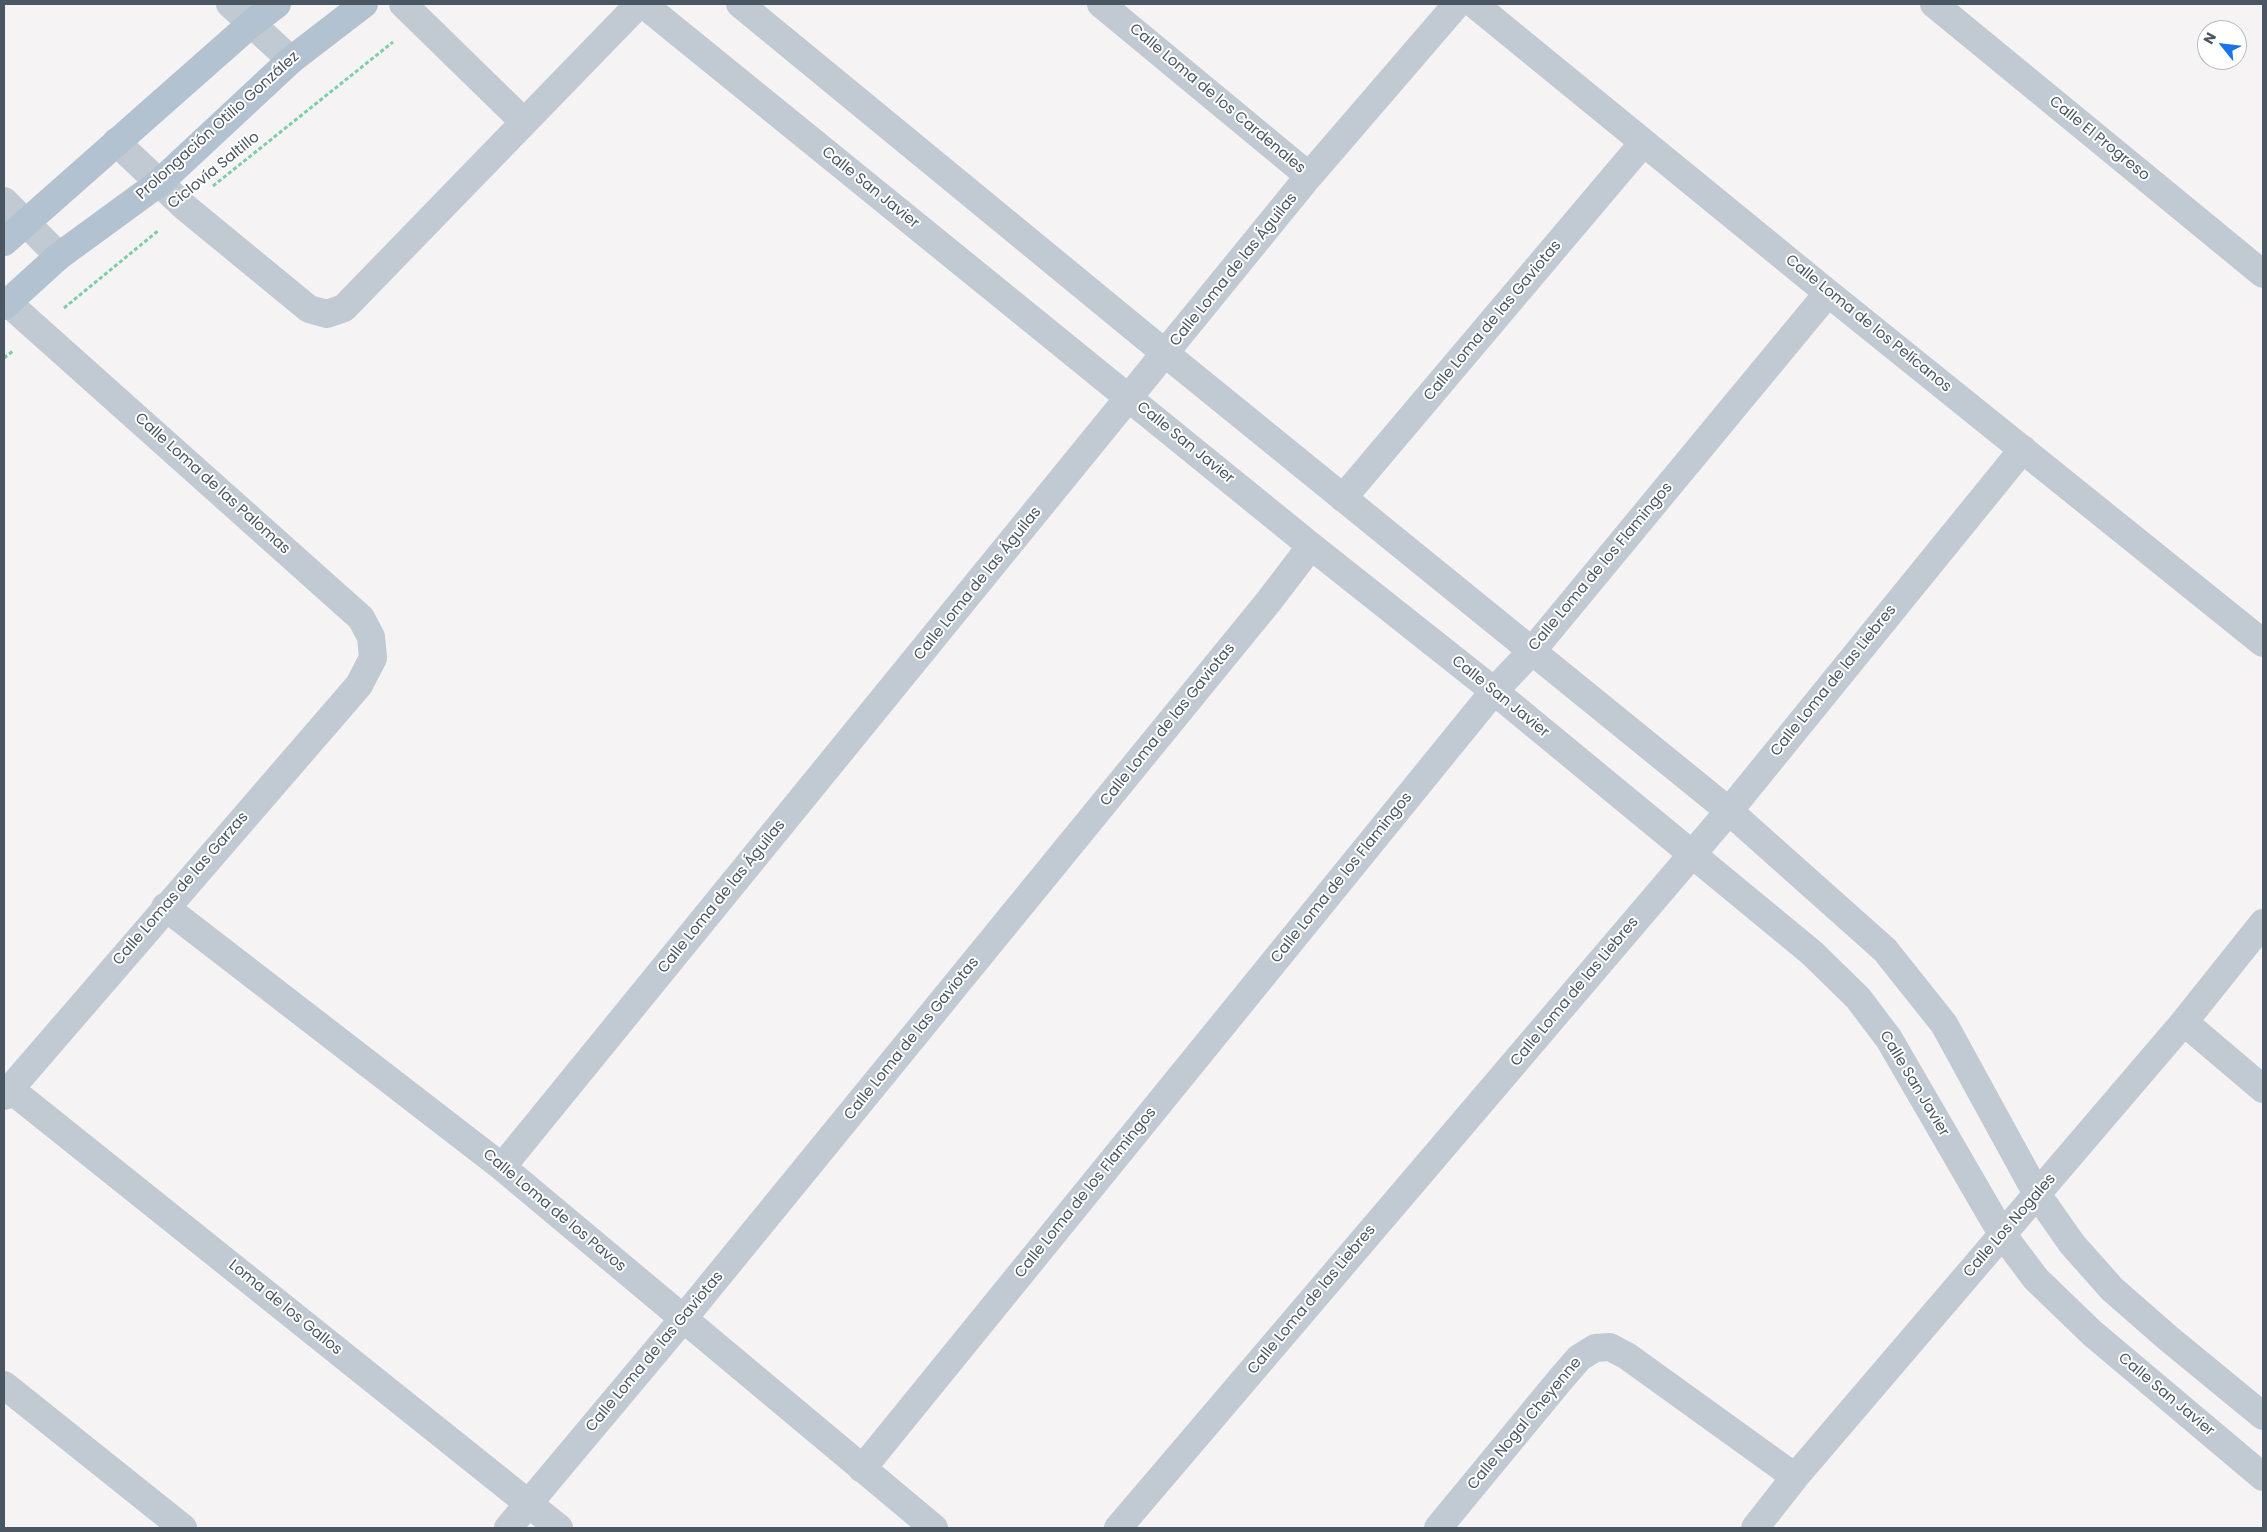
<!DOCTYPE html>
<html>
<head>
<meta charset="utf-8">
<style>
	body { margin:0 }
	#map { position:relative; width:2267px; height:1532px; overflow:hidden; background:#f5f3f3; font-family:Poppins,sans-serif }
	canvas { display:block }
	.frame { position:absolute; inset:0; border:5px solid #4a5661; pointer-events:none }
	.north { position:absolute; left:2197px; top:20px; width:50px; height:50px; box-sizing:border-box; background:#fff; border:1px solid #b7bbc0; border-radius:50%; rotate:299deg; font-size:14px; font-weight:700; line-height:20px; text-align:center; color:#4a5661 }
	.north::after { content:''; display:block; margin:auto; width:18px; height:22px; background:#1a73e8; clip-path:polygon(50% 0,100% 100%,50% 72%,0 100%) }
</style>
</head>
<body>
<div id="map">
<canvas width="2267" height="1532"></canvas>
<div class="frame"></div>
<div class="north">N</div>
</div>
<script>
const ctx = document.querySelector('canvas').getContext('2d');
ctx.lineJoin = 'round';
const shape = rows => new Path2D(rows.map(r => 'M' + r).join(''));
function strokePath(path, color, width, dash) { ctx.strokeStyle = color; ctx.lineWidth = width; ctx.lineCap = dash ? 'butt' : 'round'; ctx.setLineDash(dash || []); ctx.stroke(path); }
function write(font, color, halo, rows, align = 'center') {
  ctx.font = font + ' Poppins,sans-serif'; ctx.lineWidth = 4; ctx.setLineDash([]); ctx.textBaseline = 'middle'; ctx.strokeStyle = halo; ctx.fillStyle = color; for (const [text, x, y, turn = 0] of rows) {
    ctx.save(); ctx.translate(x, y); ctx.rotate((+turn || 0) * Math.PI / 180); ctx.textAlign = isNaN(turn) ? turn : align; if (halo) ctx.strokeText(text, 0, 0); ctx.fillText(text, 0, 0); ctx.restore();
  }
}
const path = shape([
	[213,186,393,42],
	[64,308,159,230],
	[4,358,13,351]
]);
const minor = shape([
	[230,4,291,60],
	[403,4,524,122],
	[643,4,1311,546,1494,691,1812,953,1858,998,1889,1039,2002,1234,2036,1279,2092,1333,2263,1477],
	[740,4,1166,354,1729,811,1885,950,1944,1024,2037,1194,2072,1244,2112,1289,2168,1338,2263,1416],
	[1101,4,1309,176],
	[1474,4,1828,293,2263,643],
	[1934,4,2263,274],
	[116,142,186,208,309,309,327,314,344,308,639,4],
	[4,201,59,256],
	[1343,498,1643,143],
	[165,907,502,1167,934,1528],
	[2184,1022,2263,1089],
	[10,1089,559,1528],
	[4,1096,359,685,373,658,371,637,361,618,8,303],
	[502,1167,1309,176,1457,4],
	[4,1385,183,1528],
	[862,1469,1494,691,1532,651,1828,293],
	[508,1528,683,1319,1269,601,1311,546],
	[1118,1528,1729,811,2023,449],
	[1438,1528,1560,1380,1579,1358,1595,1348,1610,1347,1627,1356,1795,1477],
	[1755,1528,1795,1477,2184,1022,2263,923]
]);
const major = shape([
	[4,242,252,23,277,4],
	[4,306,59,256,159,183,291,60,364,4]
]);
const streetNames = [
	["Calle Loma de los Cardenales",1217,99,40],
	["Prolongación Otilio González",218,126,-42],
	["Calle El Progreso",2099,139,39],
	["Ciclovía Saltillo",214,171,-39],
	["Calle San Javier",870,188,39],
	["Calle Loma de las Águilas",1234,270,-51],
	["Calle Loma de las Gaviotas",1493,321,-50],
	["Calle Loma de los Pelícanos",1868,324,39],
	["Calle San Javier",1185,443,39],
	["Calle Loma de las Palomas",212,484,42],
	["Calle Loma de los Flamingos",1601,567,-50],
	["Calle Loma de las Águilas",978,584,-51],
	["Calle Loma de las Liebres",1834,681,-51],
	["Calle San Javier",1500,697,39],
	["Calle Loma de las Gaviotas",1168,725,-51],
	["Calle Loma de los Flamingos",1342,878,-51],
	["Calle Lomas de las Garzas",181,889,-49],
	["Calle Loma de las Águilas",722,897,-51],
	["Calle Loma de las Liebres",1575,992,-50],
	["Calle Loma de las Gaviotas",912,1039,-51],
	["Calle San Javier",1914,1084,59],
	["Calle Loma de los Flamingos",1086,1193,-51],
	["Calle Loma de los Pavos",554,1211,40],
	["Calle Los Nogales",2010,1226,-49],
	["Calle Loma de las Liebres",1312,1300,-50],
	["Loma de los Gallos",285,1308,39],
	["Calle Loma de las Gaviotas",655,1352,-50],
	["Calle San Javier",2166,1395,40],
	["Calle Nogal Cheyenne",1525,1424,-50]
];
strokePath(path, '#7ad0a6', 3, [4, 2.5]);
strokePath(minor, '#c1cad2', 28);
strokePath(major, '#b3c2d1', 28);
write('15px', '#4a5661', '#fff', streetNames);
</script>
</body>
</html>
